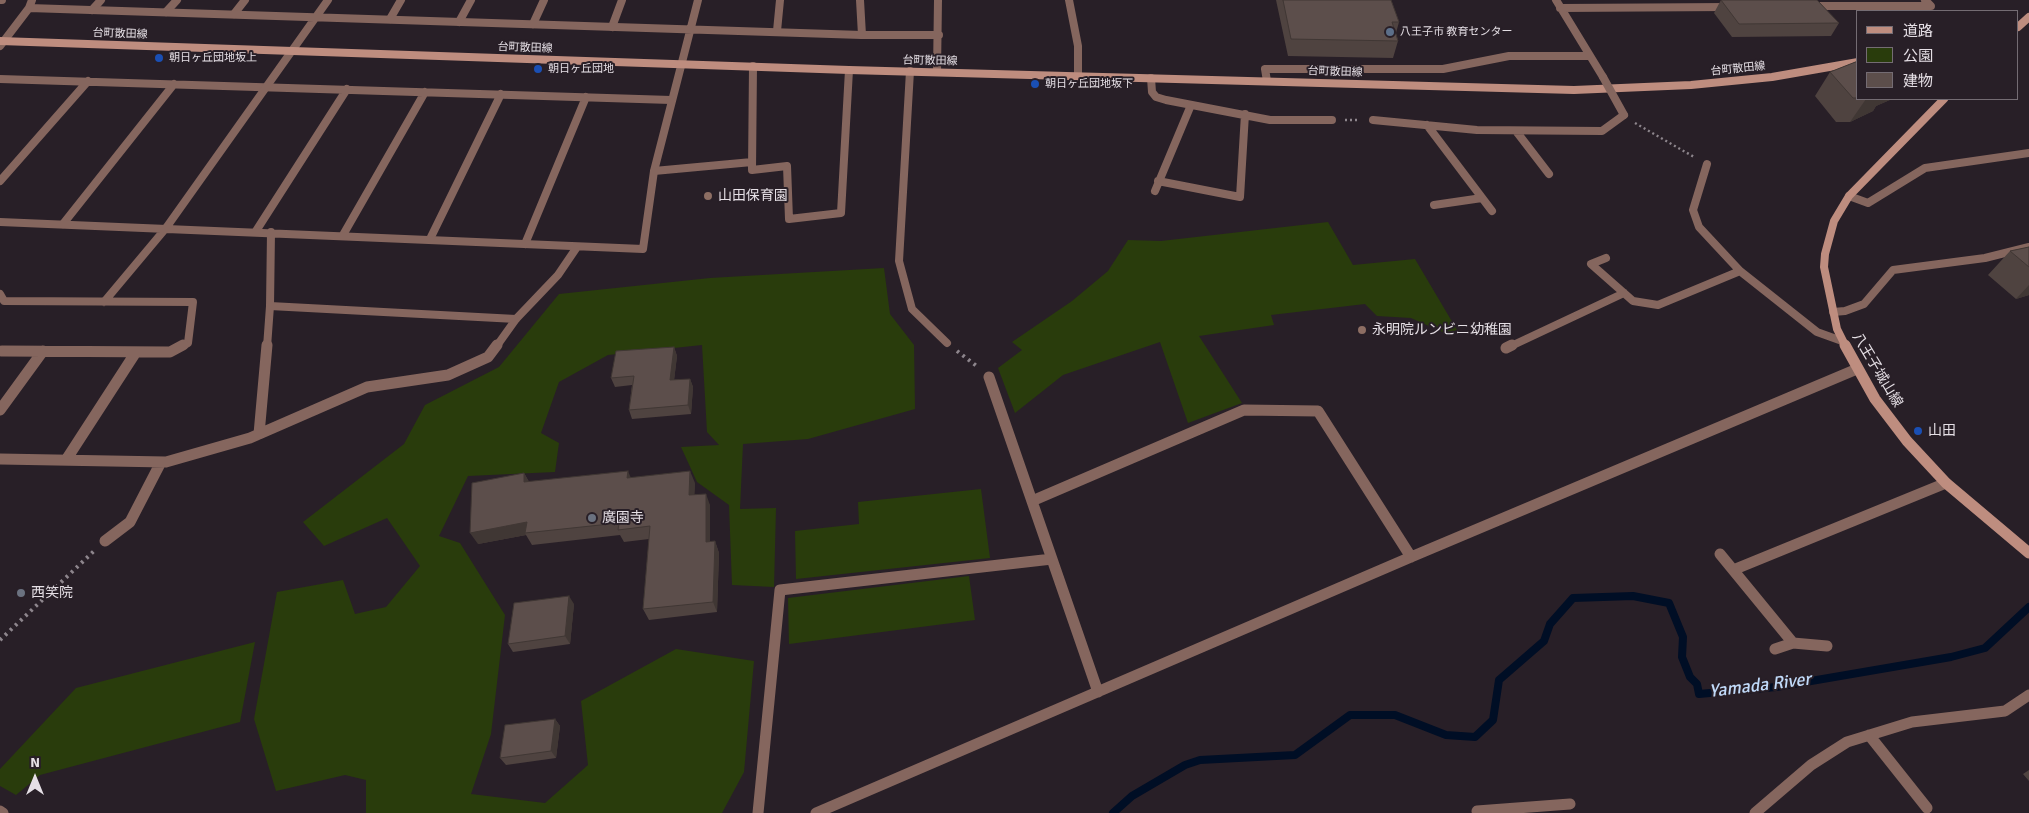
<!DOCTYPE html>
<html>
<head>
<meta charset="utf-8">
<style>
	body { margin:0 }
	#map { position:relative; width:2029px; height:813px; overflow:hidden; background:#281f27; font-family:Signika,"Noto Sans JP",sans-serif }
	canvas { display:block }
	.legend { position:absolute; left:1856px; top:10px; width:162px; height:90px; box-sizing:border-box; background:#281f27; border:1px solid #746c73; margin:0; padding:6px 9px; list-style:none; font-size:15px; color:#e5dfe5 }
	.legend li { display:flex; align-items:center; gap:10px; height:25px }
	.legend b { width:25px; border:1px solid #746c73 }
	.north { position:absolute; left:10px; top:753px; width:50px; height:50px; -webkit-text-stroke:4px #281f27; paint-order:stroke; rotate:0deg; font-size:14px; font-weight:700; line-height:20px; text-align:center; color:#e5dfe5 }
	.north::after { content:''; display:block; margin:auto; width:18px; height:22px; background:#e5dfe5; clip-path:polygon(50% 0,100% 100%,50% 72%,0 100%) }
</style>
</head>
<body>
<div id="map">
<canvas width="2029" height="813"></canvas>
<ul class="legend">
<li><b style="height:6px;background:#be8d7f"></b>道路</li>
<li><b style="height:14px;background:#293c0c"></b>公園</li>
<li><b style="height:14px;background:#5c4e4b"></b>建物</li>
</ul>
<div class="north">N</div>
</div>
<script>
const ctx = document.querySelector('canvas').getContext('2d');
ctx.lineJoin = 'round';
function fill(path, color) { ctx.fillStyle = color; ctx.fill(path, 'evenodd'); }
const shape = rows => new Path2D(rows.map(r => 'M' + r).join(''));
function strokePath(path, color, width, dash) { ctx.strokeStyle = color; ctx.lineWidth = width; ctx.lineCap = dash ? 'butt' : 'round'; ctx.setLineDash(dash || []); ctx.stroke(path); }
function write(font, color, halo, rows, align = 'center') {
  ctx.font = font + ' Signika,"Noto Sans JP",sans-serif'; ctx.lineWidth = 4; ctx.setLineDash([]); ctx.textBaseline = 'middle'; ctx.strokeStyle = halo; ctx.fillStyle = color; for (const [text, x, y, turn = 0] of rows) {
    ctx.save(); ctx.translate(x, y); ctx.rotate((+turn || 0) * Math.PI / 180); ctx.textAlign = isNaN(turn) ? turn : align; if (halo) ctx.strokeText(text, 0, 0); ctx.fillText(text, 0, 0); ctx.restore();
  }
}
const green = shape([
	[1328,222,1353,265,1415,259,1457,330,1447,334,1411,318,1377,316,1365,304,1271,315,1274,325,1199,336,1242,403,1188,423,1160,342,1063,375,1015,413,998,368,1022,350,1012,342,1072,301,1108,271,1128,240,1161,241],
	[884,268,890,314,914,345,915,409,808,439,743,444,740,509,776,508,774,587,732,585,729,505,697,482,681,447,719,445,707,432,702,345,608,355,559,382,541,433,559,443,555,472,468,476,439,536,460,543,505,615,491,734,471,794,545,803,588,765,581,701,676,649,754,661,744,772,722,813,366,813,366,780,345,775,276,791,254,719,277,592,343,580,355,614,386,607,420,566,387,518,324,546,303,522,404,444,425,405,499,367,559,294,710,278],
	[981,489,990,558,796,579,795,531,859,524,858,502],
	[969,576,975,620,789,644,788,598],
	[255,642,240,722,40,775,16,795,0,786,0,769,76,688]
]);
const stream = shape([
	[1113,813,1132,796,1185,765,1200,760,1295,755,1350,715,1395,715,1446,735,1475,737,1493,720,1499,680,1544,641,1550,624,1573,598,1633,596,1669,603,1683,637,1682,657,1690,677,1697,684,1699,694,1776,687,1951,657,1985,648,2029,607]
]);
const pathFar1 = shape([
	[1345,120,1359,120],
	[1635,123,1694,157]
]);
const path = shape([
	[957,351,978,367],
	[0,640,94,551]
]);
const lane = shape([
	[860,0,862,35],
	[92,10,101,0],
	[166,12,177,0],
	[234,14,245,0],
	[390,19,401,0],
	[459,22,471,0],
	[533,24,544,0],
	[612,27,622,0],
	[777,31,780,0],
	[0,79,671,100],
	[0,181,88,81],
	[63,224,174,84],
	[256,231,347,89],
	[343,235,425,92],
	[430,239,501,94],
	[525,244,586,97]
]);
const streetFar1 = shape([
	[0,0,2,0],
	[1069,0,1078,46,1078,76],
	[1556,0,1603,77],
	[1811,6,1931,6,1925,0],
	[29,8,862,35,939,35],
	[1560,8,1729,7],
	[0,46,29,8,32,0],
	[753,66,752,170,787,166,789,219,841,213,849,70],
	[910,71,899,261,912,309,947,343],
	[937,72,938,0],
	[1151,78,1152,92,1156,97,1166,100,1270,120,1332,120],
	[1267,81,1265,69,1443,69,1509,56,1589,56],
	[1373,120,1477,130,1602,131,1624,115],
	[1427,125,1492,211],
	[1516,131,1549,174],
	[1707,164,1693,210,1699,227,1740,271,1817,332,1842,341],
	[654,171,752,162],
	[1158,181,1240,197,1245,114],
	[1155,191,1191,105],
	[1849,196,1868,203,1925,168,2029,153],
	[1434,205,1482,198],
	[0,222,643,249,654,171,698,0],
	[1606,258,1591,264,1633,301,1658,305,1740,271],
	[0,294,4,301,193,302,188,343,181,347],
	[104,302,166,228,328,0],
	[270,306,516,319],
	[1833,312,1845,311,1864,304,1893,270,1985,258,2029,247],
	[267,347,270,306,271,232],
	[496,347,516,319,558,275,577,247],
	[1509,347,1624,293]
]);
const street = shape([
	[1506,348,1512,345],
	[2,351,170,352,183,345],
	[989,377,1098,692],
	[0,410,43,351],
	[259,434,267,345],
	[0,459,166,462,250,438,367,387,448,375,488,357,497,345],
	[66,460,136,352],
	[1032,501,1244,410,1318,411,1411,557],
	[105,541,130,522,161,462],
	[1720,554,1793,643],
	[1733,570,1946,483],
	[1775,649,1793,643,1827,646],
	[1869,735,1927,808],
	[0,811,3,813],
	[1477,811,1570,804],
	[758,813,780,590,1052,559],
	[816,813,1411,557,1857,369],
	[1755,813,1811,765,1847,742,1912,722,2005,711,2029,695]
]);
const secondaryFar1 = shape([
	[2018,27,2029,17],
	[0,41,849,70,1574,90,1691,85,1772,77,1858,62],
	[1846,347,1837,329,1824,267,1825,254,1834,221,1849,196,1944,99]
]);
const secondary = shape([
	[1845,345,1875,399,1907,441,1946,483,2029,553]
]);
const streetBridge = shape([
	[1603,77,1624,115]
]);
const wall = shape([
	[1276,0,1391,0,1399,22,1396,33,1398,41,1393,58,1288,56],
	[1721,0,1839,23,1831,36,1732,37,1714,13],
	[1858,61,1858,99,1892,99,1876,106,1873,111,1850,122,1836,122,1815,96,1830,72],
	[2029,247,2029,295,2016,299,1988,275,2010,251],
	[674,347,677,356,674,380,690,379,693,387,691,414,632,419,629,410,632,385,615,387,611,378],
	[524,473,529,482,631,477,695,483,694,495,710,505,710,542,715,541,719,553,717,612,649,620,643,609,649,539,624,542,620,535,532,545,526,535,478,544],
	[574,604,570,644,513,652,508,644],
	[555,719,560,726,556,758,506,765,500,758],
	[2029,770,2029,781,2023,774]
]);
const shadedWall = shape([
	[1866,99,1892,99,1876,106,1873,111,1850,122],
	[2029,285,2029,295,2016,299],
	[674,347,677,356,673,389,670,380],
	[690,379,693,387,691,414,688,405],
	[628,471,633,483,627,478],
	[690,471,695,483,694,507,689,495],
	[524,473,531,485,524,482],
	[706,494,710,505,710,554,706,542],
	[527,522,525,533,526,535,478,544,470,533],
	[715,541,719,553,717,612,713,602],
	[569,596,574,604,570,644,565,636],
	[555,719,560,726,556,758,551,751]
]);
const building = shape([
	[1283,0,1391,0,1399,22,1392,22,1398,41,1291,39,1283,0],
	[1721,0,1817,0,1839,23,1739,24,1721,0],
	[1858,61,1858,98,1853,98,1830,72,1858,61],
	[2029,247,2029,267,2010,251,2029,247],
	[674,347,670,380,690,379,688,405,629,410,634,376,611,378,616,351,674,347],
	[628,471,627,478,690,471,689,495,706,494,706,542,715,541,713,602,643,609,650,526,618,530,619,523,525,533,527,522,470,533,472,483,524,473,524,482,628,471],
	[569,596,565,636,508,644,514,603,569,596],
	[555,719,551,751,500,758,505,725,555,719]
]);
const markers = [
	[1390,32,5,"#5c6f8a"],
	[159,58,5,"#1a4fb4"],
	[538,69,5,"#1a4fb4"],
	[1035,84,5,"#1a4fb4"],
	[708,196,5,"#8d6e63"],
	[1362,330,5,"#8d6e63"],
	[1918,431,5,"#1a4fb4"],
	[592,518,5,"#6b7280"],
	[21,593,5,"#6b7280"]
];
const farPoinames = [
	["八王子市 教育センター",1400,32],
	["朝日ヶ丘団地坂上",169,58],
	["朝日ヶ丘団地",548,69],
	["朝日ヶ丘団地坂下",1045,84]
];
const farStreetnames = [
	["台町散田線",120,34,2],
	["台町散田線",525,48,2],
	["台町散田線",930,61,1],
	["台町散田線",1738,69,-6],
	["台町散田線",1335,72,2]
];
const poiNames = [
	["山田保育園",718,196],
	["永明院ルンビニ幼稚園",1372,330],
	["山田",1928,431],
	["廣園寺",602,518],
	["西笑院",31,593]
];
const streetNames = [
	["八王子城山線",1877,370,59]
];
const nearWaternames = [
	["Yamada River",1760,686,-7]
];
fill(green, '#293c0c');
strokePath(stream, '#000e25', 8);
strokePath(pathFar1, '#8e868d', 2.5, [2, 3]);
strokePath(path, '#8e868d', 4, [2.5, 4.5]);
strokePath(lane, '#85665e', 8);
strokePath(streetFar1, '#85665e', 8);
strokePath(street, '#85665e', 11);
strokePath(secondaryFar1, '#be8d7f', 8);
strokePath(secondary, '#be8d7f', 11);
strokePath(streetBridge, '#85665e', 8);
fill(wall, '#4f4340');
fill(shadedWall, '#403734');
fill(building, '#5c4e4b');
strokePath(building, '#403734', 1);
for (const [x, y, r, color] of markers) { const dot = new Path2D(); dot.arc(x, y, r, 0, 2 * Math.PI); ctx.fillStyle = color; ctx.fill(dot); strokePath(dot, '#281f27', 2); }
write('11px', '#e5dfe5', '#281f27', farPoinames, 'left');
write('11px', '#e5dfe5', '#281f27', farStreetnames);
write('14px', '#e5dfe5', '#281f27', poiNames, 'left');
write('14px', '#e5dfe5', '#281f27', streetNames);
write('italic 18px', '#c1daf9', '#281f27', nearWaternames);
</script>
</body>
</html>
